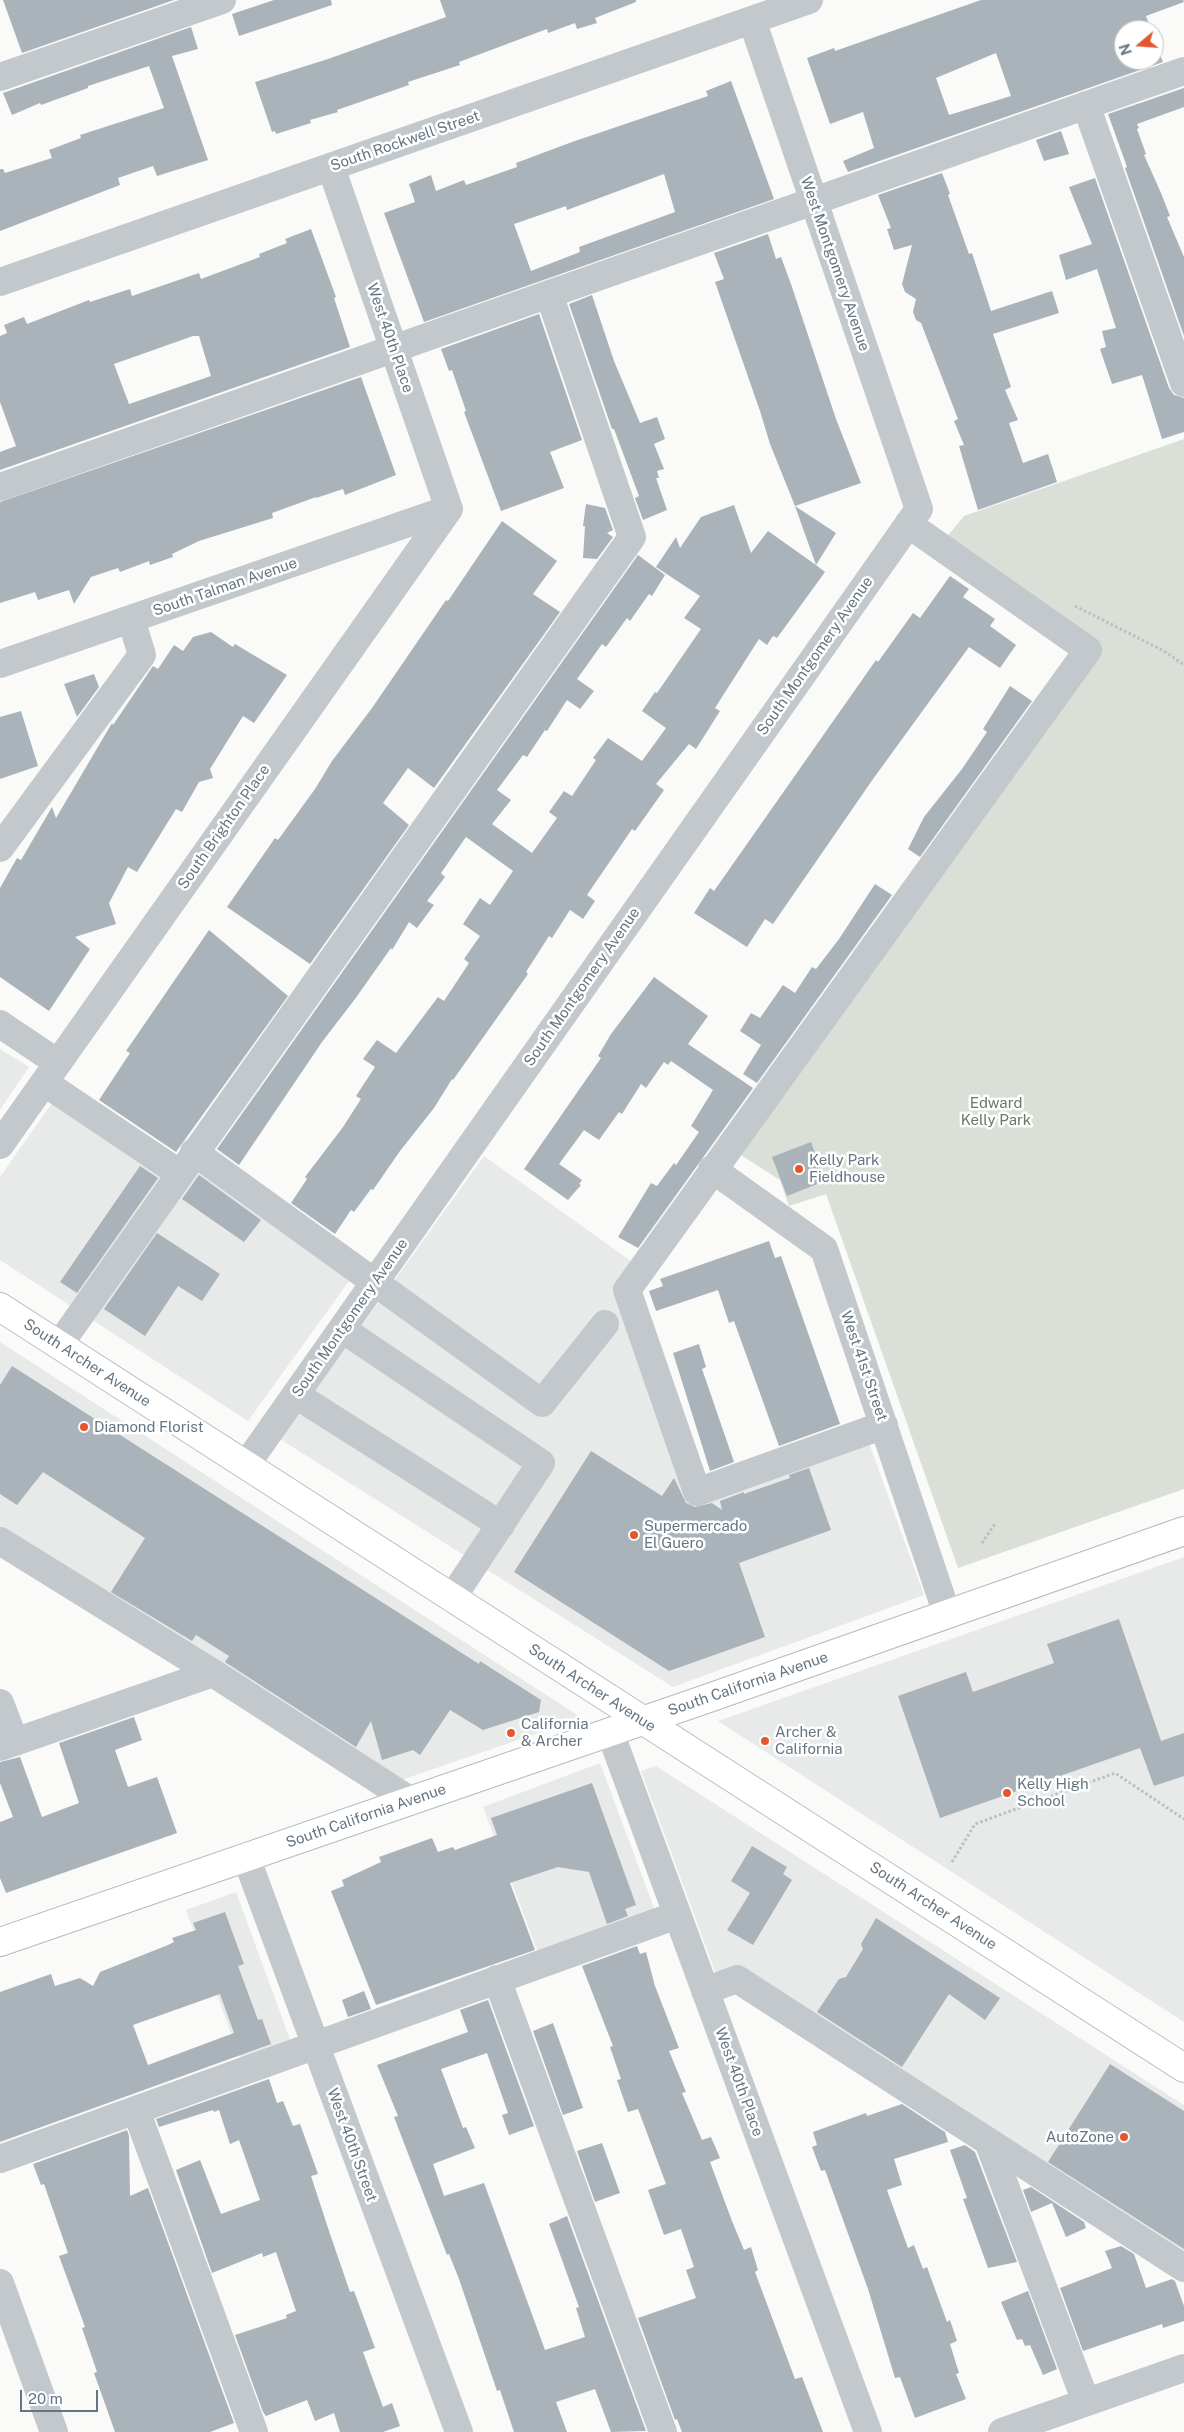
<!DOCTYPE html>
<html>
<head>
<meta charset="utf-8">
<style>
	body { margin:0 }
	#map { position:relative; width:1184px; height:2432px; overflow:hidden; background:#fafaf8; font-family:"Public Sans",sans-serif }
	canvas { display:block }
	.north { position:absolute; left:1114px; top:20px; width:50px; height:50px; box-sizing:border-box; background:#fff; border:1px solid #c1c8cd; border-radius:50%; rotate:252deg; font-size:14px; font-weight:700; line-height:20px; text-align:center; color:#657683 }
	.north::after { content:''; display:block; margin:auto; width:18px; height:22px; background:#e4572e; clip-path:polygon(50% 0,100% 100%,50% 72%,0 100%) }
	.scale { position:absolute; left:20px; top:2390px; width:78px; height:22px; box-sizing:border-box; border:2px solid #657683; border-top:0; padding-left:6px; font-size:15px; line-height:18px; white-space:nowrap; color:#657683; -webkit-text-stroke:4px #fff; paint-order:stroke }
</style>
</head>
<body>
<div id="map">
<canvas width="1184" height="2432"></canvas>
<div class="north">N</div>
<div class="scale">20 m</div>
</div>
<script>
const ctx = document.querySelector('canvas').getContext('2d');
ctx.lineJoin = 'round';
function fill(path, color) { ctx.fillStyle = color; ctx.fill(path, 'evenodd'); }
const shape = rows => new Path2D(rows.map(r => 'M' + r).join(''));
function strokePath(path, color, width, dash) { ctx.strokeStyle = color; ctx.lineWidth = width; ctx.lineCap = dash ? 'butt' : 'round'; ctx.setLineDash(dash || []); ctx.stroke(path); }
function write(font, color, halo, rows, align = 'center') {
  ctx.font = font + ' "Public Sans",sans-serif'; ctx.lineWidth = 5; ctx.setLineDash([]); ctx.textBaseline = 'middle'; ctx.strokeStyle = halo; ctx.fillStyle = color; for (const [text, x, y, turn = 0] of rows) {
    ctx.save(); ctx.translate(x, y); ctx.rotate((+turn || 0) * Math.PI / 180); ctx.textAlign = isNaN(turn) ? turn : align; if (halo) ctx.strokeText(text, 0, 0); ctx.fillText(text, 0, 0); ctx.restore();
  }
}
const built = shape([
	[0,1049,29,1067,0,1110],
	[59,1093,179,1173,194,1152,357,1270,248,1421,0,1260,0,1177],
	[484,1156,642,1269,627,1290,697,1492,865,1432,924,1595,673,1687,280,1439],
	[0,1342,582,1718,387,1785,0,1541],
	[1184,1557,1184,2022,718,1721],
	[600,1763,659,1921,542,1963,483,1807],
	[656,1766,1184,2105,1184,2268,737,1979,720,1985,641,1771],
	[236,1892,295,2053,245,2071,186,1910]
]);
const green = shape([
	[1184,439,1184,1489,958,1568,826,1194,789,1206,780,1180,733,1150,1101,647,946,538,964,516]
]);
const building = shape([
	[3,0,174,0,22,53],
	[274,0,331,0,332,5,239,36,232,14],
	[440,0,636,0,636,2,595,18,597,23,577,29,575,23,548,33,547,29,459,62,460,65,408,82,409,85,337,110,338,112,310,120,311,123,276,134,275,131,272,132,255,82,328,59,446,17],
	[981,0,1183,0,1184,2,1146,16,1151,30,1124,30,1124,60,1154,60,1154,39,1163,62,848,172,843,161,874,148,863,112,830,124,807,58,834,48,835,51],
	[996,53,1011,96,949,115,936,78],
	[191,27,198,49,172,56,208,160,157,176,153,166,118,178,120,185,0,231,0,169,3,169,5,173,52,158,49,150,81,138,80,135,164,108,149,66,88,86,88,88,41,105,40,103,12,115,3,93],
	[731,81,774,199,424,322,384,213,415,202,409,184,431,175,436,191,464,180,466,185,517,167,516,163,572,142,708,96,706,91],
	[664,174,675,212,579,247,580,252,531,271,514,224,566,206,567,210],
	[1184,88,1184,107,1137,124,1139,128,1137,129,1146,154,1144,155,1161,193,1170,216,1167,217,1184,257,1184,336,1125,168,1127,167,1108,114],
	[1061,131,1069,154,1044,161,1036,140],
	[942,173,950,194,948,195,969,254,972,253,991,311,1052,291,1059,313,993,334,1011,387,1005,390,1018,420,1009,423,1023,463,1048,454,1057,482,978,510,959,446,964,445,954,421,958,419,921,323,916,320,913,312,916,299,905,292,902,284,912,245,894,250,887,229,891,228,878,195],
	[1095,178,1169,388,1174,395,1184,398,1184,432,1162,439,1142,375,1112,384,1100,349,1106,347,1102,331,1116,328,1097,269,1066,280,1059,255,1092,244,1069,187],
	[311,229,336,297,334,298,350,347,0,470,0,452,16,446,0,402,0,336,7,333,4,325,24,317,27,324,89,300,90,302,130,289,132,296,199,273,201,279,260,257,259,254,287,243,285,239],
	[193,336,199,336,211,376,129,404,114,364],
	[768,234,776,259,781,257,791,284,836,419,861,483,795,506,770,444,760,411,715,282,724,279,714,253],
	[592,295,614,361,640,423,657,417,665,439,654,444,664,469,657,471,659,478,656,478,667,510,643,520,635,498,639,496,614,429,612,429,569,304],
	[539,314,582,440,550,452,564,488,501,511,464,412,466,411,452,370,449,371,441,349],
	[361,377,396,475,345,495,343,489,316,498,316,497,272,513,273,518,199,541,172,554,173,557,150,565,149,561,120,572,118,568,91,577,74,604,69,590,38,600,35,592,0,603,0,502],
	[586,504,605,508,613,530,607,533,613,537,597,559,583,558,585,526,583,526],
	[734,505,751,553,768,531,816,565,795,506,836,533,816,565,825,572,777,638,773,636,767,645,759,639,715,708,720,711,696,749,689,744,656,784,664,790,635,831,632,829,587,895,595,901,583,919,570,910,552,938,549,936,526,972,528,974,453,1080,452,1079,434,1108,400,1151,373,1190,371,1189,354,1212,351,1210,335,1234,291,1203,307,1179,305,1177,343,1127,361,1099,356,1096,375,1067,363,1059,377,1040,396,1053,438,997,444,1001,469,963,464,959,480,936,463,924,480,898,490,905,513,871,466,837,441,873,445,877,427,901,434,905,417,928,409,922,392,950,391,948,355,999,322,1042,239,1165,217,1149,638,555,665,575,652,596,649,594,630,621,627,618,606,647,602,644,577,679,594,691,580,709,567,700,547,731,545,730,527,757,523,755,497,790,511,800,492,824,532,853,557,818,549,812,564,791,572,796,596,760,593,758,608,738,642,761,666,728,642,711,655,692,657,693,701,629,684,618,700,596,656,567,676,537,680,548,701,517],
	[502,521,557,561,533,594,560,612,434,788,408,768,383,803,409,825,310,964,227,907,275,838,278,840,315,789,332,761,372,708,446,600,448,601],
	[950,576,969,589,963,597,995,619,990,626,1016,645,1000,668,969,647,873,779,773,924,765,919,747,947,694,913,710,888,714,891,876,660,878,662,913,613,920,618],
	[211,632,233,647,235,644,287,675,254,723,243,716,210,769,213,778,199,782,182,812,176,809,137,872,128,867,109,903,116,924,75,937,90,949,49,1011,0,977,0,888,17,858,21,860,52,807,56,818,112,723,113,725,153,666,158,669,174,645,183,651,193,637],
	[94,674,99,687,77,717,64,684],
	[1010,686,1032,701,920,857,908,849,924,817,962,769,987,732,983,729],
	[21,711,38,766,0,779,0,717],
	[875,884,892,895,757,1083,743,1074,761,1045,740,1031,751,1013,760,1018,783,985,795,993,812,967,816,969,839,939],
	[209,930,288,996,176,1152,99,1100,130,1053,126,1051],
	[654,977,708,1016,688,1044,753,1088,638,1248,618,1237,651,1183,657,1186,674,1163,676,1165,699,1132,691,1126,713,1090,671,1061,668,1065,664,1062,646,1088,641,1084,622,1114,619,1112,599,1140,584,1130,559,1164,582,1180,579,1184,581,1185,568,1200,524,1169,601,1058,598,1056,611,1034],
	[811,1142,825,1181,787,1196,772,1157],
	[140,1166,158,1178,77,1293,60,1282],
	[199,1175,261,1220,244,1242,182,1199],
	[157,1233,220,1274,202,1301,178,1286,145,1336,104,1309],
	[769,1241,775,1258,781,1256,840,1424,779,1446,734,1321,729,1323,718,1290,656,1311,649,1291,663,1286,660,1279],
	[699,1344,706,1367,702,1369,734,1462,710,1471,673,1353],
	[12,1366,479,1664,480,1661,541,1700,539,1712,483,1730,450,1710,420,1755,413,1750,382,1760,371,1721,356,1747,225,1662,229,1656,196,1635,192,1641,111,1592,145,1538,43,1472,17,1505,0,1494,0,1385],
	[591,1451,662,1496,674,1478,686,1503,695,1507,712,1503,722,1510,720,1501,744,1492,744,1494,790,1478,789,1475,809,1468,831,1530,739,1563,765,1637,669,1671,514,1572],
	[1119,1619,1161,1741,1184,1733,1184,1776,1154,1786,1140,1748,940,1818,898,1696,966,1672,973,1692,1054,1663,1047,1644],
	[134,1717,142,1740,115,1750,128,1787,157,1777,177,1833,6,1893,0,1878,0,1822,13,1817,0,1783,0,1762,20,1757,42,1817,79,1803,59,1743],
	[592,1783,636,1905,625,1909,628,1916,607,1924,589,1872,558,1867,510,1883,535,1950,376,2005,331,1891,344,1886,342,1880,381,1862,379,1857,432,1838,438,1852,453,1847,455,1850,497,1835,491,1818],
	[752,1846,787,1867,783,1874,792,1880,753,1945,727,1930,750,1893,731,1881],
	[225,1912,244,1964,238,1966,258,2020,262,2019,271,2044,0,2142,0,1992,51,1974,55,1986,80,1978,93,1986,100,1972,168,1945,174,1942,172,1938,196,1930,193,1923],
	[220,1994,234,2033,148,2065,133,2025],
	[876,1918,1000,1998,985,2020,949,1994,902,2067,817,2012,839,1979,846,1977,863,1949,861,1944],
	[637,1946,640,1954,646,1952,655,1986,679,2048,669,2051,686,2092,682,2093,702,2140,711,2137,720,2158,710,2162,732,2221,744,2250,751,2247,758,2270,755,2272,795,2379,802,2377,823,2432,682,2432,677,2419,675,2420,638,2318,696,2298,686,2270,694,2267,681,2229,664,2235,648,2190,666,2184,638,2109,628,2112,617,2080,621,2079,610,2047,613,2046,582,1966],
	[364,1991,371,2009,348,2017,342,2000],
	[488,2000,534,2126,509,2135,502,2115,508,2113,487,2053,441,2069,463,2128,466,2127,475,2148,433,2164,444,2196,484,2183,545,2350,585,2337,576,2308,579,2307,549,2224,567,2216,646,2431,611,2432,595,2389,556,2402,567,2432,514,2432,500,2390,497,2391,459,2279,449,2254,447,2255,394,2117,398,2116,377,2065,468,2032,460,2010],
	[553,2023,583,2108,563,2115,533,2031],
	[1110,2064,1184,2111,1184,2249,1048,2162],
	[269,2079,277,2103,283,2101,293,2126,300,2124,318,2174,311,2176,330,2234,350,2292,354,2291,375,2348,363,2352,383,2407,392,2403,400,2426,383,2432,340,2432,334,2413,315,2421,307,2400,266,2416,263,2412,235,2335,287,2318,286,2315,296,2311,276,2252,263,2257,262,2253,212,2273,176,2170,200,2160,221,2214,260,2200,239,2140,230,2144,219,2110,214,2112,213,2110,159,2127,156,2119],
	[902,2104,945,2132,948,2142,894,2159,902,2185,887,2190,908,2248,914,2245,923,2269,927,2267,947,2322,950,2320,957,2341,950,2344,959,2373,956,2374,966,2399,915,2418,900,2377,895,2378,868,2289,825,2170,821,2171,812,2147,817,2145,813,2132,866,2113,867,2116],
	[127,2130,129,2136,130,2196,148,2188,234,2423,210,2432,115,2432,94,2373,97,2372,82,2328,85,2327,59,2256,68,2253,44,2184,41,2185,33,2164],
	[602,2143,620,2193,595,2202,577,2151],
	[965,2145,975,2152,1017,2262,988,2268,963,2199,967,2198,950,2150],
	[1031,2187,1084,2222,1086,2228,1066,2237,1052,2203,1031,2212,1023,2190],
	[1121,2246,1134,2254,1146,2288,1172,2279,1175,2281,1184,2306,1184,2321,1163,2328,1162,2324,1083,2351,1060,2288,1112,2268,1105,2251],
	[1028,2291,1057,2369,1043,2375,1030,2345,1025,2346,1022,2339,1017,2340,1001,2302]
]);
const path = shape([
	[1075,606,1164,651,1184,665],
	[982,1543,996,1522],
	[952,1862,975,1824,1115,1773,1184,1819]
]);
const minor = shape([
	[0,77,222,0],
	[1086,105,1184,383],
	[331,167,449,509],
	[0,282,809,0],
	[0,487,1184,71],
	[0,664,449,509],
	[0,848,142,655,131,619],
	[0,1024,58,1063],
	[45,1083,179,1173],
	[0,1145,449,509],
	[194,1152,542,1403,605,1324],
	[712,1169,824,1249,947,1614],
	[342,1329,541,1463,452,1598],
	[59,1345,632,537,549,294],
	[296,1395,501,1525],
	[884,1425,697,1492,627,1290,1088,650,908,524],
	[246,1465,919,509,752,20],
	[0,1541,213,1673,411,1801],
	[0,1703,15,1742],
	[610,1732,868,2432],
	[0,1747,213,1673],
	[246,1857,459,2432],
	[497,1979,663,2432],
	[705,1991,737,1979,1184,2268],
	[136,2110,254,2432],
	[988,2141,1086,2402],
	[0,2159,677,1915],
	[0,2283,54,2432],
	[1002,2432,1184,2368]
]);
const major = shape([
	[0,1307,1184,2068],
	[0,1942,706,1699,1184,1531]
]);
const markers = [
	[799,1169,5,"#e4572e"],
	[84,1427,5,"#e4572e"],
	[634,1535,5,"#e4572e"],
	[511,1733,5,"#e4572e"],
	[765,1741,5,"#e4572e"],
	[1007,1793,5,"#e4572e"],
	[1124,2137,5,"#e4572e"]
];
const streetNames = [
	["South Rockwell Street",405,141,-19],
	["West Montgomery Avenue",835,264,71],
	["West 40th Place",390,338,71],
	["South Talman Avenue",225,587,-19],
	["South Montgomery Avenue",815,656,-55],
	["South Brighton Place",224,827,-55],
	["South Montgomery Avenue",582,987,-55],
	["South Montgomery Avenue",350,1318,-55],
	["South Archer Avenue",87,1363,33],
	["West 41st Street",864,1366,71],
	["South California Avenue",748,1684,-19],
	["South Archer Avenue",592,1688,33],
	["South California Avenue",366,1816,-19],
	["South Archer Avenue",933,1906,33],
	["West 40th Place",739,2082,70],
	["West 40th Street",352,2145,70]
];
const parkNames = [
	["Edward",996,1103],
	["Kelly Park",996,1120]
];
const poiNames = [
	["Kelly Park",809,1160],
	["Fieldhouse",809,1177],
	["Diamond Florist",94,1427],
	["Supermercado",644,1526],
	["El Guero",644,1543],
	["California",521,1724],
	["& Archer",521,1741],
	["Archer &",775,1732],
	["California",775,1749],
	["Kelly High",1017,1784],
	["School",1017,1801],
	["AutoZone",1114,2137,"right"]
];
fill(built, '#e8e9e9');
fill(green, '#dadfd7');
fill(building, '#aab3b9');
strokePath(major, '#b5babe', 30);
strokePath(path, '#bbbfc2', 3, [2.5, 2.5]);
strokePath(minor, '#c3c8cc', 28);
strokePath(major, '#fff', 28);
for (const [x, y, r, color] of markers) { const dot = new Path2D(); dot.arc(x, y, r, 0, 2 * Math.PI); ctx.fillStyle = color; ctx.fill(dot); strokePath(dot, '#fff', 2); }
write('15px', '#657683', '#fff', streetNames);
write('15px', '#687a64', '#fff', parkNames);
write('15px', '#657683', '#fff', poiNames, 'left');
</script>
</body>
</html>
